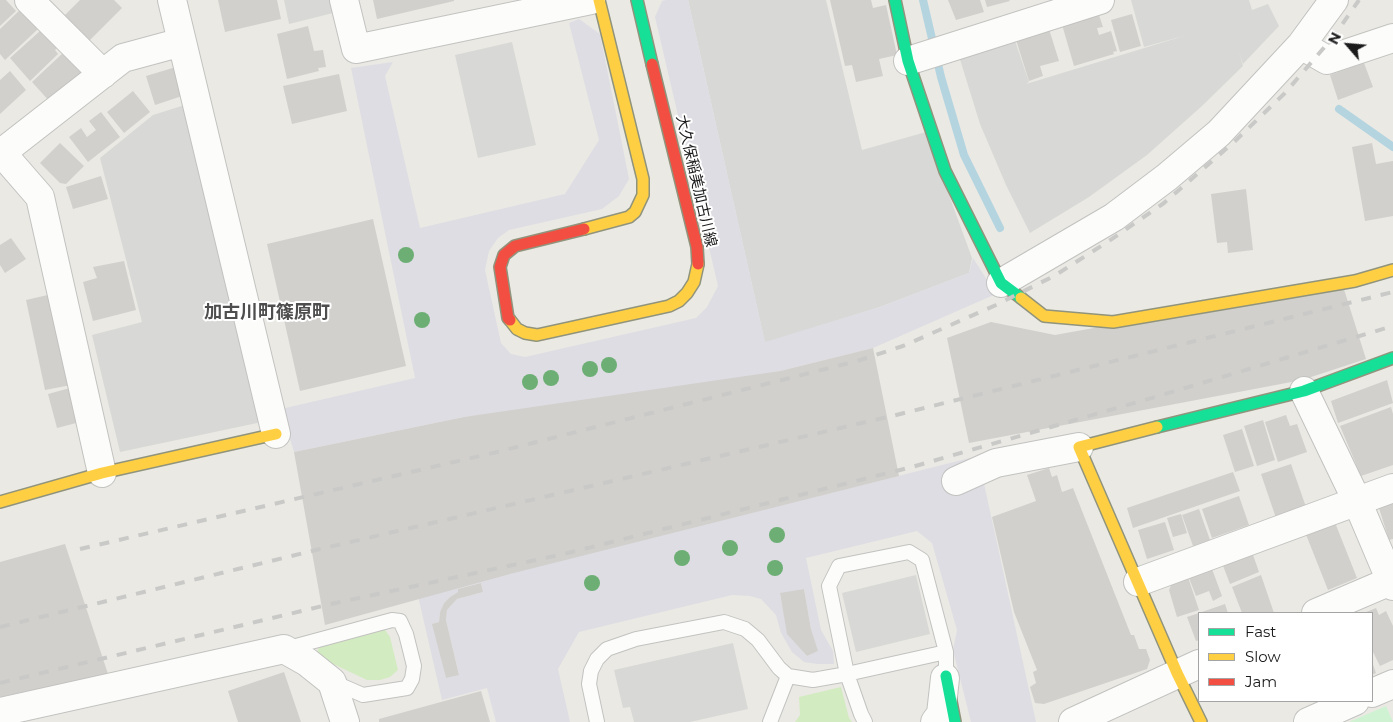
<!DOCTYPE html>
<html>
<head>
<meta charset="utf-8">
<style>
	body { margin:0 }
	#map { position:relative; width:1393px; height:722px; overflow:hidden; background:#eae9e4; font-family:Montserrat,sans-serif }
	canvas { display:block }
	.legend { position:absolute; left:1198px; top:612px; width:175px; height:90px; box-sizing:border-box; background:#fff; border:1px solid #a4a4a4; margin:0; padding:6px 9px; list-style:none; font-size:15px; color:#1b1b1b }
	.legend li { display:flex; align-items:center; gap:10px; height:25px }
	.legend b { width:25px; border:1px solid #a4a4a4 }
	.north { position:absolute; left:1323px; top:20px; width:50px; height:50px; -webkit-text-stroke:4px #fff; paint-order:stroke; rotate:297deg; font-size:14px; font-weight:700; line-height:20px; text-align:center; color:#1b1b1b }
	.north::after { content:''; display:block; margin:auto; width:18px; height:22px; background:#1b1b1b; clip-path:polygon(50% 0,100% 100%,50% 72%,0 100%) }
</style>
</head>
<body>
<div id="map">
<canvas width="1393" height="722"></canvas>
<ul class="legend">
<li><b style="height:6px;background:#16e098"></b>Fast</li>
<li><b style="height:6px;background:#ffcf43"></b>Slow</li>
<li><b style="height:6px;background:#f24e42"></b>Jam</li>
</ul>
<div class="north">N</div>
</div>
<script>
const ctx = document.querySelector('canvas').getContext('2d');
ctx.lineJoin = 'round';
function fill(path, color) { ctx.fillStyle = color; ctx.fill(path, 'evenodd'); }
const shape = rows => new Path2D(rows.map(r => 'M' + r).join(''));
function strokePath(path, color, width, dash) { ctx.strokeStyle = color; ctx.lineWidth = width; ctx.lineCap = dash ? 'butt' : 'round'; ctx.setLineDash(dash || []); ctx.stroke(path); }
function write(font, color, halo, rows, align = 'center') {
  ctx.font = font + ' Montserrat,"Noto Sans JP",sans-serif'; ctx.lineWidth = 4; ctx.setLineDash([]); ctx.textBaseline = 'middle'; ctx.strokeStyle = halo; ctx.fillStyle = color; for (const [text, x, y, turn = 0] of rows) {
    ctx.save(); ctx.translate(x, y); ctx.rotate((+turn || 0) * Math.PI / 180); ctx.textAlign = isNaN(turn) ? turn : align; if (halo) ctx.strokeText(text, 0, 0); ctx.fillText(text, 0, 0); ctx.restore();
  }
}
const grass = shape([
	[377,630,385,630,390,637,398,670,390,677,380,680,367,680,331,663,317,652,320,644],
	[841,687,849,718,852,722,795,722,800,715,799,697]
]);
const park = shape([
	[1386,706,1393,722,1349,722]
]);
const parking = shape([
	[284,0,330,0,333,13,289,24],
	[688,0,826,0,862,150,926,132,972,258,969,273,880,307,765,343],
	[1131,0,1249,0,1252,10,1268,4,1279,26,1243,64,1239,51,1243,66,1202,106,1147,155,1089,197,1030,233,1006,185,980,124,958,53,1013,35,1029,82,1026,84,1187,35,1144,47],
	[512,42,536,145,478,158,455,55],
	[191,103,262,422,120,452,92,335,142,322,100,158,153,115],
	[916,575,930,634,856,652,842,593],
	[733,643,748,709,690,722,634,722,630,707,623,708,614,670]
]);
const plaza = shape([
	[666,0,688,0,765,342,880,307,969,273,973,258,996,294,873,348,780,371,567,407,464,417,294,452,281,409,415,378,351,68,393,62,385,76,420,228,565,194,599,140,569,23,579,19,600,34,629,179,619,196,602,209,509,230,498,238,489,251,485,270,501,343,511,354,525,357,696,318,707,307,718,286,655,17,662,1],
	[978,456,1036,722,971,722,953,650,957,630,932,543,917,531,806,558,821,630,833,651,834,664,817,664,804,662,792,652,781,633,776,615,761,599,750,596,732,595,579,632,558,669,570,722,496,722,487,688,442,700,418,596],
	[481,583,483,592,457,599,447,610,446,620,459,674,446,678,433,624,439,622,440,612,444,603,450,597,458,592,458,589],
	[804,589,811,629,817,651,807,656,788,634,780,594]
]);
const stream = shape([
	[923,0,941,77,964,155,1000,228],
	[1339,109,1393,147]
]);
const building = shape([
	[0,0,6,0,16,11,0,26],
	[80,0,114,0,122,8,86,44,62,18],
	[218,0,277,0,281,19,225,32],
	[373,0,454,0,454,1,377,19],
	[830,0,871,0,873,8,886,5,897,55,879,59,883,76,856,82,852,65,845,66],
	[948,0,980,0,984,12,956,20],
	[985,0,1009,0,1010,1,987,7],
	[1097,9,1103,27,1097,28,1099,35,1111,31,1117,51,1113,52,1114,54,1074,66,1061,21],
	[20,10,38,29,5,60,0,54,0,29],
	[1132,14,1141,46,1120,52,1111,20],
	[308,26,314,51,323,50,326,67,318,68,319,71,287,79,277,34],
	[1049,29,1059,61,1040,66,1043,76,1029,81,1016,40],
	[40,31,44,36,49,32,60,45,55,50,58,54,30,81,10,58],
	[64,52,83,73,51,103,32,82],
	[1364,63,1373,87,1338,100,1330,75],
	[176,67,185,95,155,105,146,76],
	[10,71,26,90,0,114,0,80],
	[339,74,347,111,292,124,283,86],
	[133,91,150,112,124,133,107,112],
	[101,112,120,137,88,162,69,137,81,128,87,137,96,130,89,121],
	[60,143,84,166,66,184,60,183,40,163],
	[1372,143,1376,164,1393,161,1393,216,1365,221,1352,147],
	[101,176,108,199,73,209,66,187],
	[1246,189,1253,250,1228,253,1227,242,1217,243,1211,194],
	[373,219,406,366,300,391,267,244],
	[11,238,26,259,5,273,0,265,0,245],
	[124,261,136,310,93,321,83,282,97,278,93,267],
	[1342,283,1366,359,1302,380,969,443,947,338,991,322,1055,335],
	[52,294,71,385,45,390,26,300],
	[873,348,899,476,510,574,325,625,294,452,464,417,780,371],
	[1387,380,1393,403,1338,423,1331,401],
	[70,388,80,422,57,428,48,394],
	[1391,407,1393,414,1393,465,1361,476,1340,426],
	[1286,415,1290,426,1297,424,1307,452,1278,462,1265,422],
	[1263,420,1275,460,1257,466,1244,426],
	[1242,429,1254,466,1235,472,1223,435],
	[1291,464,1306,507,1276,518,1261,474],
	[1049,468,1052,477,1057,475,1062,492,1073,488,1131,635,1134,635,1139,649,1146,649,1150,660,1147,669,1044,704,1035,703,1030,687,1036,683,1033,672,1037,670,1014,612,992,517,1036,501,1027,475],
	[1233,472,1240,491,1133,528,1127,508],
	[1239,496,1249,525,1212,538,1202,509],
	[1393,503,1393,539,1389,540,1379,508],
	[1199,509,1210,540,1193,546,1182,515],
	[1181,514,1187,533,1173,537,1167,518],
	[1334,520,1357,578,1328,590,1305,532],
	[1165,522,1174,550,1147,559,1138,530],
	[65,544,108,674,0,697,0,562],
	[1252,552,1259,572,1230,584,1222,563],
	[1212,569,1222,596,1213,601,1209,591,1196,596,1189,578],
	[1187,574,1199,610,1177,617,1169,590,1174,578],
	[1261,575,1274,613,1242,613,1232,587],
	[481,583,483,592,457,599,447,610,446,620,459,675,446,678,432,624,439,622,440,612,444,603,450,597,458,592,458,589],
	[804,589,811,629,818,651,807,656,787,634,780,593],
	[1225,604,1228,613,1199,613],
	[1376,608,1379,615,1386,611,1393,626,1393,660,1380,666,1372,650,1372,613,1364,613],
	[1199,613,1199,640,1196,641,1187,617],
	[1372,662,1376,673,1372,675],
	[284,672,301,722,238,722,228,691],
	[481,691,490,722,379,722,379,719]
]);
const lane = shape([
	[285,649,392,620,400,621,406,634,414,666,412,679,407,688,363,695,333,682],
	[597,722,589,684,591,671,597,659,607,649,636,639,724,622,745,629,758,640,779,668,788,676,813,680,847,674,946,652],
	[770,722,788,676],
	[865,722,861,714,847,674,829,586,839,566,909,552,922,560,946,652,946,676]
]);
const street = shape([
	[29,0,103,74],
	[172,0,276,434],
	[344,0,356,49,591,0],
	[1301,45,1327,60,1393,38],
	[908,61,1100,0],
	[0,151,40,197,102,473],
	[0,154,123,58,182,42],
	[1001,283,1114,217,1167,177,1219,133,1301,45,1334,0],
	[1304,391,1357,501,1393,586],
	[956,481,996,463,1079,447],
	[1138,582,1393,488],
	[1316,613,1393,580],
	[1372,693,1393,684],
	[0,712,284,649,307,662,332,682,345,722],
	[935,722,941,714,945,678],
	[1073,722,1199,664],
	[1308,722,1355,701]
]);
const fast = shape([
	[637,0,652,64],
	[895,0,908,61,945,171,1001,283,1021,298],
	[1157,427,1304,391,1393,358],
	[946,676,955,722]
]);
const slow = shape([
	[584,229,629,217,635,212,643,195,643,179,599,0],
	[1021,298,1044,316,1113,322,1355,281,1393,270],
	[510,320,517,329,525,333,537,335,669,306,679,301,687,293,694,282,698,264],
	[1157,427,1079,447,1177,673,1201,722],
	[0,502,102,473,276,434]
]);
const jam = shape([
	[652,64,697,247,698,264],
	[510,320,508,318,500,267,504,255,515,246,584,229]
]);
const rail = shape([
	[80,549,497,452,857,361,903,346,996,305,1054,276,1109,241,1164,203,1234,142,1285,93,1334,36,1359,0],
	[0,627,316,550,892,416,1393,292],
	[0,683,331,604,564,554,912,467,1155,397,1393,326]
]);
const trees = [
	[406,255],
	[422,320],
	[609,365],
	[590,369],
	[551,378],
	[530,382],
	[777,535],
	[730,548],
	[682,558],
	[775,568],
	[592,583]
];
const streetNames = [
	["大久保稲美加古川線",696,181,77]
];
const quarterNames = [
	["加古川町篠原町",267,313]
];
fill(grass, '#d3ebc0');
fill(park, '#cff3d2');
fill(parking, '#d8d8d6');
fill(plaza, '#dedde3');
strokePath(stream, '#b4d4e0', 8);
fill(building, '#d2d0cc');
strokePath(lane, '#c2c2c0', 16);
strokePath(street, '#c2c2c0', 30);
strokePath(fast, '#91947c', 14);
strokePath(slow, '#91947c', 14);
strokePath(jam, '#91947c', 14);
strokePath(lane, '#fcfcfb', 14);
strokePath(street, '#fcfcfb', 28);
strokePath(fast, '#16e098', 11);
strokePath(slow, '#ffcf43', 11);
strokePath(jam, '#f24e42', 11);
strokePath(rail, '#c9c9c8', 4, [10, 10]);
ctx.fillStyle = '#6cae74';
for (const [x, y] of trees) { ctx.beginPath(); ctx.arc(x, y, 8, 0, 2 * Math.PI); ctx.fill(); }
write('15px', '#1b1b1b', '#fff', streetNames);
write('bold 18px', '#4e4e4e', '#fff', quarterNames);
</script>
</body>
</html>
